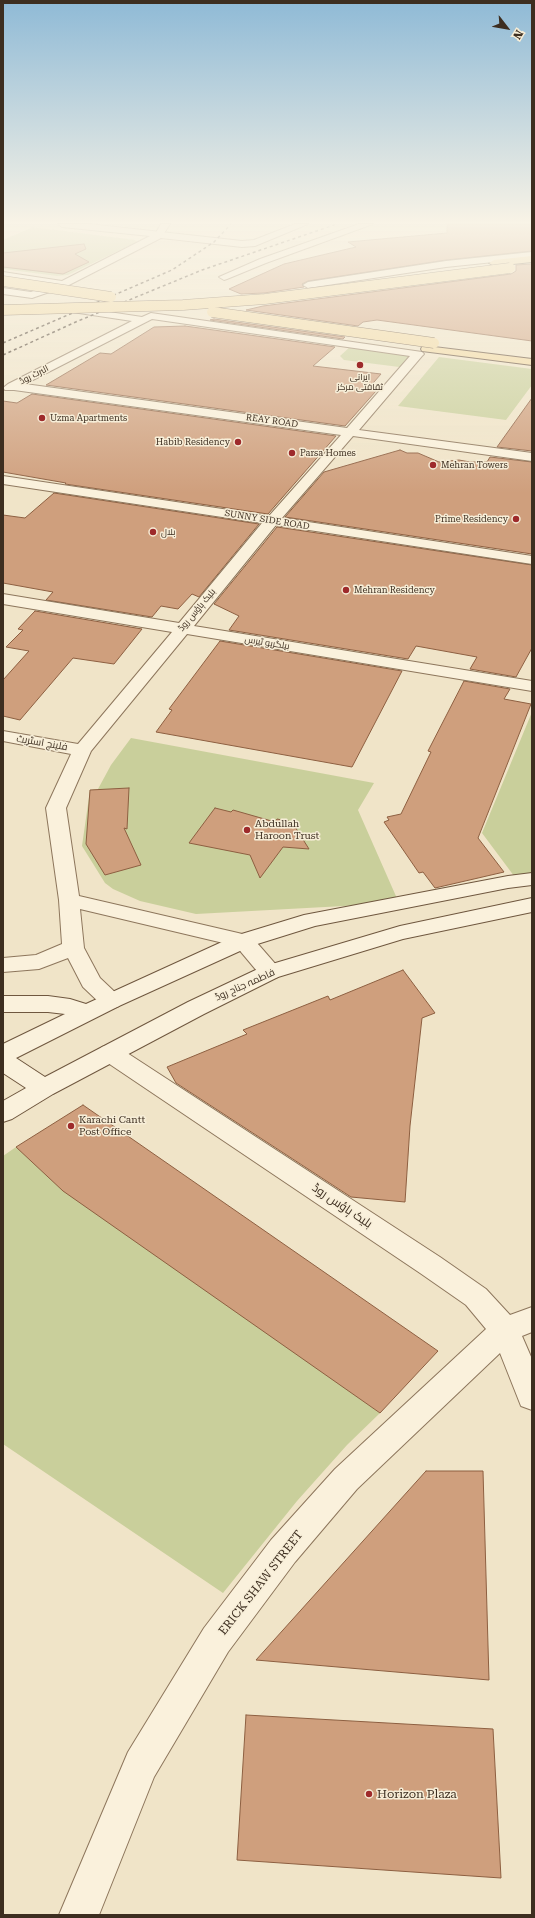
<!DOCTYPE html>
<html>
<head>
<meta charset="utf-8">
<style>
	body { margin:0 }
	#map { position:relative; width:535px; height:1918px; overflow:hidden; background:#f0e4c8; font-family:"Roboto Serif",serif }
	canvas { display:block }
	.frame { position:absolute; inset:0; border:4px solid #3d2e20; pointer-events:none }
	.north { position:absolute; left:487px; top:8px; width:40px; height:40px; -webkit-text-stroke:3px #f7eed8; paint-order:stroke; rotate:121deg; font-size:11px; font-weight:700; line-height:16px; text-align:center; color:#3d2e20 }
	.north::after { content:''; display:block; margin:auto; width:14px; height:18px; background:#3d2e20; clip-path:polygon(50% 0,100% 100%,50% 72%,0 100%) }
</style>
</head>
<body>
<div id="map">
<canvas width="535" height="1918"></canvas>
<div class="frame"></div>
<div class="north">N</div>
</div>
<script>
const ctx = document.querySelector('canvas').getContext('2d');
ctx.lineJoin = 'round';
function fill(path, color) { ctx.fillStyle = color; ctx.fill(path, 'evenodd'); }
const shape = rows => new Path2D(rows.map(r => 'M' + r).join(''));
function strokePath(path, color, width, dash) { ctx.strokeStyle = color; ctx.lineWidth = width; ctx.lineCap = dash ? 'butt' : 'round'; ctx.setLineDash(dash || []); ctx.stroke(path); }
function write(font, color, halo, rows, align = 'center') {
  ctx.font = font + ' "Roboto Serif",Cairo,serif'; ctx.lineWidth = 3; ctx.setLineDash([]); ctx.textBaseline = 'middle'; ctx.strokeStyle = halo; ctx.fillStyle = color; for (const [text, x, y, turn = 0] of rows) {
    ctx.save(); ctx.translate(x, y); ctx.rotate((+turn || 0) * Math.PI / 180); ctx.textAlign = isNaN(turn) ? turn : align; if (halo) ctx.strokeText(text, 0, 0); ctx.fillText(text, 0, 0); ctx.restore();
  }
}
const green = shape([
	[33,227,135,240,137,242,68,275,57,276,3,269,3,240],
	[352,345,419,354,407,368,344,360,340,356],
	[439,357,532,369,532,385,506,420,398,406],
	[532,712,532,879,517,880,482,833],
	[131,738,374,783,358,810,399,903,196,914,140,901,113,889,105,883,82,846,90,790,98,789,111,765],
	[16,1147,380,1413,347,1445,297,1501,223,1593,3,1444,3,1156]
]);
const building = shape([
	[447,224,532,224,532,251,446,260,308,281,302,284,304,287,264,293,241,294,229,289,284,264,356,247,348,242,447,233,447,224],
	[84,244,86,249,75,254,89,262,63,274,3,267,3,253,84,244],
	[532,264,532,341,377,320,363,322,358,326,246,310,263,306,511,274,516,271,516,265,532,264],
	[214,319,345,337,343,339,210,320,214,319],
	[185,326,335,347,313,366,381,374,367,390,376,391,345,426,46,385,100,353,111,354,154,327,185,326],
	[32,394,336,436,268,514,65,484,66,483,3,472,3,401,17,403,32,394],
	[532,398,532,451,497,447,532,398],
	[400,450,407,453,418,453,439,462,459,460,470,462,487,462,490,457,532,462,532,554,285,517,324,472,400,450],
	[54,493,259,524,199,597,192,594,178,609,161,606,152,617,46,600,53,592,3,583,3,515,25,518,54,493],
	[277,527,532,565,532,648,516,677,470,669,477,657,416,646,408,659,229,630,239,616,214,604,277,527],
	[35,611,142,629,114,664,73,658,20,720,3,716,3,680,29,651,6,647,23,630,18,629,35,611],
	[220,641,402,671,352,767,156,732,172,710,169,709,220,641],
	[464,681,510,689,504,699,531,704,478,838,504,872,435,888,423,872,419,873,384,822,389,820,387,817,401,814,431,752,428,751,464,681],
	[129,788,127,829,124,828,141,865,105,875,86,844,90,790,129,788],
	[215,808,231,812,233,810,275,822,277,819,292,822,309,849,283,847,260,878,250,855,189,843,215,808],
	[403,970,435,1013,422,1018,410,1126,405,1202,351,1197,176,1083,167,1067,247,1034,243,1030,328,996,330,1000,403,970],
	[83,1105,135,1141,438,1351,380,1413,63,1191,16,1147,83,1105],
	[426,1471,483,1471,489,1680,256,1660,426,1471],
	[246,1715,493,1729,501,1878,237,1860,246,1715]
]);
const street = shape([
	[58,224,89,224,242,241,254,240,295,224,308,224,255,246,242,247,161,238,67,286,32,298,3,294,3,288,31,292,51,285,3,278,3,272,62,281,150,236,62,227,58,224],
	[359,224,373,224,266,263,227,279,224,280,219,277,260,259,359,224],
	[532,252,532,258,446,267,308,288,303,285,308,282,446,261,532,252],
	[63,305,142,317,151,313,422,352,424,354,422,356,359,430,532,453,532,461,353,436,282,518,532,556,532,564,276,525,194,626,532,681,532,691,187,634,91,751,66,808,79,896,251,936,278,967,281,972,278,977,270,979,262,977,236,946,80,909,84,948,100,978,119,996,122,1001,119,1006,111,1009,103,1006,83,987,68,958,39,969,3,972,3,958,36,955,62,944,59,900,46,808,71,754,3,741,3,731,78,744,172,632,3,604,3,594,179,623,262,523,3,484,3,476,269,516,341,435,14,390,5,390,3,388,8,384,132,321,59,310,58,308,59,306,63,305],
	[152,319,410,356,347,428,25,384,152,319],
	[110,1045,118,1047,440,1257,486,1289,510,1315,532,1307,532,1332,522,1336,532,1359,532,1410,521,1406,500,1353,357,1489,295,1562,228,1652,154,1777,99,1915,59,1915,128,1752,204,1628,271,1540,335,1469,486,1329,466,1305,420,1273,102,1059,98,1053,102,1047,110,1045]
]);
const secondary = shape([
	[161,224,170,224,161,238,155,238,154,236,161,224],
	[532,873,532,885,508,888,315,926,251,946,119,1006,16,1058,45,1077,188,1002,262,967,400,926,532,898,532,912,403,939,278,977,204,1014,53,1094,12,1119,3,1122,3,1101,26,1088,3,1073,3,1044,65,1014,48,1012,3,1012,3,996,48,996,70,999,86,1004,235,936,304,915,508,876,532,873]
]);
const primary = shape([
	[532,256,532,262,494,266,489,263,494,260,532,256],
	[426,346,532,359,532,365,422,351,421,349,422,347,426,346]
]);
const rail = shape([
	[3,343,172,270,214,242,231,224],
	[3,355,78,321,202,270,337,224]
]);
const primaryBridge = shape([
	[3,281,111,297],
	[3,310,183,305,265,299,510,268],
	[212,312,434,343]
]);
const markers = [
	[360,365,4,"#9e2a2b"],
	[42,418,4,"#9e2a2b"],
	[238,442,4,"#9e2a2b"],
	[292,453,4,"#9e2a2b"],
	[433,465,4,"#9e2a2b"],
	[516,519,4,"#9e2a2b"],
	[153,532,4,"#9e2a2b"],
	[346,590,4,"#9e2a2b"],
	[247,830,4,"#9e2a2b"],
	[71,1126,4,"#9e2a2b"],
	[369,1794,4,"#9e2a2b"]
];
const farStreetnames = [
	["البرٹ روڈ",34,375,-27],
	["REAY ROAD",272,421,8],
	["SUNNY SIDE ROAD",267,520,9],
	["بلیک ہاؤس روڈ",197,610,-50],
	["بیلگریو ٹیرس",267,643,9]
];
const farPoinames = [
	["ایرانی",360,377,"center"],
	["ثقافتی مرکز",360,387,"center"],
	["Uzma Apartments",50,418],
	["Habib Residency",230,442,"right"],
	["Parsa Homes",300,453],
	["Mehran Towers",441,465],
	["Prime Residency",508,519,"right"],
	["بلال",161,532],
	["Mehran Residency",354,590]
];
const streetNames = [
	["فلینچ اسٹریٹ",42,743,10],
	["فاطمہ جناح روڈ",245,985,-24]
];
const poiNames = [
	["Abdullah",255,824],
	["Haroon Trust",255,836],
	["Karachi Cantt",79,1120],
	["Post Office",79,1132]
];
const nearStreetnames = [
	["بلیک ہاؤس روڈ",342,1206,34],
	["ERICK SHAW STREET",261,1583,-52]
];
const nearPoinames = [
	["Horizon Plaza",377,1794]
];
fill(green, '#c9cf9b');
fill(building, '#cf9f7d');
strokePath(building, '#8d5f41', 1);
strokePath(street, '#8d765c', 2);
strokePath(secondary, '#6f573f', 2);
strokePath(primary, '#5b4430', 2);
fill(street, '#faf1dc');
fill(secondary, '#faf1dc');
fill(primary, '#f3d9a0');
strokePath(rail, '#3d2e20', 1.5, [3, 3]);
strokePath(primaryBridge, '#5b4430', 11, []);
strokePath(primaryBridge, '#f3d9a0', 10);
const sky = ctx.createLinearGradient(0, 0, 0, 493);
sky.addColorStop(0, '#8fbad6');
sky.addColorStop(0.45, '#f8f3e6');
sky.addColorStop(1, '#f8f3e600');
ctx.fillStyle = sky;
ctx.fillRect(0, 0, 535, 493);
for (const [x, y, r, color] of markers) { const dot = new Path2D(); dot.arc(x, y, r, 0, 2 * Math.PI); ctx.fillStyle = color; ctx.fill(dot); strokePath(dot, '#f7eed8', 1.5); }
write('9px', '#3d2e20', '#f7eed8', farStreetnames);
write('9px', '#3d2e20', '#f7eed8', farPoinames, 'left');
write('10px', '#3d2e20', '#f7eed8', streetNames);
write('10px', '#3d2e20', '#f7eed8', poiNames, 'left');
write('12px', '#3d2e20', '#f7eed8', nearStreetnames);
write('12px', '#3d2e20', '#f7eed8', nearPoinames, 'left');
</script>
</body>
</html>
